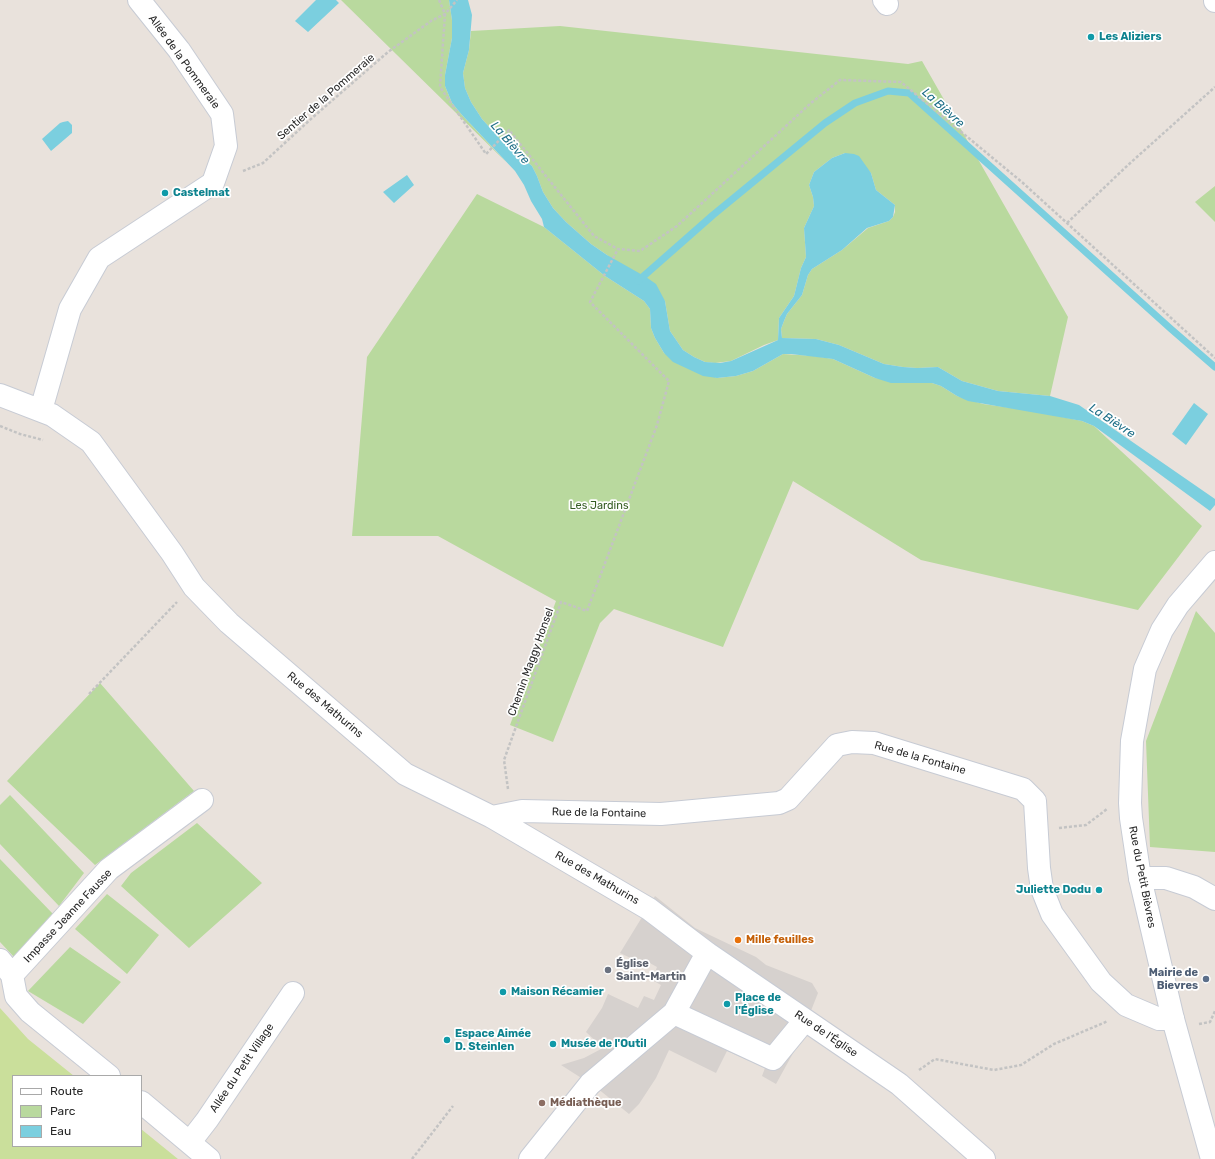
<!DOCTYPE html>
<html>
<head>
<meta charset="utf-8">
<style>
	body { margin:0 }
	#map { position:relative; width:1215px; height:1159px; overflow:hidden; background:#e9e2dc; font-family:Rubik,sans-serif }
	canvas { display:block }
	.legend { position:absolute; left:12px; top:1075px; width:130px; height:72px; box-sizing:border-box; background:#fff; border:1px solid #a9a9a9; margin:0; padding:5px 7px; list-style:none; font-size:12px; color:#282828 }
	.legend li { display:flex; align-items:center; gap:8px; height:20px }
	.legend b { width:20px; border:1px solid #a9a9a9 }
</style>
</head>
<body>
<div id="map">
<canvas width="1215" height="1159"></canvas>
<ul class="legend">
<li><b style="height:5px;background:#fff"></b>Route</li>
<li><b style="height:11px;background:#b9d99e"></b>Parc</li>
<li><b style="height:11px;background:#7bcfdf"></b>Eau</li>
</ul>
</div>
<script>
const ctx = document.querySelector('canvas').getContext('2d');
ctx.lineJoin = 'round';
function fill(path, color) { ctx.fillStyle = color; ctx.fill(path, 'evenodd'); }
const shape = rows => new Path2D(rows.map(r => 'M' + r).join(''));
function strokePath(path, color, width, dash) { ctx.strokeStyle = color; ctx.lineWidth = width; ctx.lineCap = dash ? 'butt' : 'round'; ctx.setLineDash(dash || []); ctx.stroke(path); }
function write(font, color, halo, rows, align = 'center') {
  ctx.font = font + ' Rubik,sans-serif'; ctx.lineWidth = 3.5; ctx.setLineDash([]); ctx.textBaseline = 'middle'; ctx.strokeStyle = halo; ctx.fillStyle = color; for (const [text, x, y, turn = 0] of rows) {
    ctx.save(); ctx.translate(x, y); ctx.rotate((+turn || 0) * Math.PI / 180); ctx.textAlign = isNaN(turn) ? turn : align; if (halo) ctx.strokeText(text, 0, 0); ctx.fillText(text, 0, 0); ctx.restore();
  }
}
const green = shape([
	[341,0,449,0,452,20,452,38,445,75,445,86,452,103,462,115,506,162],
	[560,26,908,64,922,61,1068,317,1050,396,998,391,962,381,938,367,917,368,903,367,884,364,839,345,816,339,782,338,781,329,784,321,787,314,802,295,808,275,812,269,842,250,868,228,889,221,893,217,895,212,895,205,876,190,871,173,845,153,832,158,814,172,809,185,813,197,814,206,804,228,806,257,801,268,794,296,779,318,778,340,764,345,731,361,715,363,705,362,694,357,683,350,670,331,665,301,607,255,591,244,566,222,553,208,543,192,537,176,532,166,504,143,482,119,471,102,465,88,463,73,469,50,471,31],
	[1215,186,1215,222,1195,202],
	[477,194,544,227,605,276,644,301,650,309,651,328,655,338,664,353,717,378,736,376,753,371,783,354,814,356,833,359,875,378,932,383,941,386,957,396,983,404,1033,411,1082,421,1094,426,1202,526,1138,610,921,560,793,481,723,647,614,609,600,623,553,742,510,725,556,601,438,536,352,536,367,357],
	[1196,611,1215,633,1215,852,1150,847,1146,741],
	[100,683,194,791,95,865,7,781],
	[10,795,84,873,59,906,0,844,0,805],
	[197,823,262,883,189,948,121,886,131,873],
	[0,859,53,914,14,957,0,942],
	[107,894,159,935,127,974,75,929],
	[70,947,121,982,83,1024,28,991]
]);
const pitch = shape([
	[0,1008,28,1039,74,1076,13,1076,13,1146,141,1146,141,1129,178,1159,0,1159]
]);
const plaza = shape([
	[655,896,695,928,756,957,766,965,812,983,818,993,797,1046,776,1084,762,1076,765,1068,727,1051,716,1073,669,1050,656,1078,639,1104,629,1114,597,1088,561,1065,584,1058,603,1048,586,1032,602,1008,608,994,638,1008,644,996,654,1000,661,985,652,980,657,967,646,961,643,964,620,953]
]);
const water = shape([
	[316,0,336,0,339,3,308,32,295,21],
	[449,0,468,0,472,15,469,50,463,73,465,88,471,102,482,119,504,143,532,166,537,176,543,192,553,208,566,222,591,244,607,255,646,277,656,284,665,301,670,331,683,350,694,357,705,362,720,363,731,361,778,340,779,318,794,296,801,268,806,257,804,228,814,206,813,197,809,185,814,172,832,158,845,153,854,154,859,156,871,173,876,190,895,205,893,217,889,221,867,228,842,250,812,269,808,275,802,295,787,314,784,321,781,329,782,338,816,339,839,345,884,364,903,367,917,368,938,367,962,381,998,391,1050,396,1079,405,1215,499,1215,505,1210,511,1094,426,1082,421,968,401,957,396,941,386,932,383,891,383,875,378,833,359,791,354,783,354,753,371,736,376,717,378,703,376,673,362,664,353,655,338,651,328,650,309,644,301,605,276,544,227,542,219,531,201,524,185,515,171,462,115,452,103,445,86,445,75,452,38,452,20],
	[68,121,72,125,72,133,51,151,42,139,60,123,63,122],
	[407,175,414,185,394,203,383,192],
	[1194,403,1208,414,1186,445,1172,434]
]);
const stream = shape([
	[638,281,713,215,825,123,855,103,888,91,909,93,1171,329,1215,367]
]);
const path = shape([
	[439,0,445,14,440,87,486,154,509,130,594,236,618,249,640,251,677,226,811,103,840,80,901,82,1023,183,1215,358],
	[243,171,263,163,312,118,388,52,431,21,445,14,457,0],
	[1067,223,1128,165,1215,87],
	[0,426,20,434,43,440],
	[89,694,177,602],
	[508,789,504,760,561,602,587,611,657,425,669,381,590,302,618,249],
	[1059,828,1086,825,1107,809],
	[1199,1024,1210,1022,1215,1011],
	[919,1070,935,1059,994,1070,1021,1065,1054,1044,1108,1021],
	[412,1159,453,1106]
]);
const street = shape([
	[884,0,887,4],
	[0,395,52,415,91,442,172,553,194,587,229,623,405,774,492,817,649,909,707,953,899,1084,984,1159],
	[41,410,70,309,99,258,213,183,226,146,222,114,179,50,139,0],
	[492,817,522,811,661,814,779,803,788,799,837,745,852,742,874,743,1023,789,1035,801,1039,868,1042,889,1052,914,1101,982,1126,1005,1159,1019,1173,1019],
	[1140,878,1166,878,1194,887,1215,899],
	[0,960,12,975,16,996,30,1012,109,1076],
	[12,975,109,869,202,800],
	[674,1013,773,1059,805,1020],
	[141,1102,209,1159],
	[190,1142,207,1120,293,993],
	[530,1159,590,1084,674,1013,707,953]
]);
const secondary = shape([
	[1215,0,1215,1],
	[1212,1159,1173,1019,1140,878,1131,818,1130,803,1132,741,1145,669,1162,630,1178,605,1215,562]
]);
const markers = [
	[1091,37,4,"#0f9aa8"],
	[165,193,4,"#0f9aa8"],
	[1099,890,4,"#0f9aa8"],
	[738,940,4,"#e8710a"],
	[608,970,4,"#6b7280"],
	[1206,979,4,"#5c6f8a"],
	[503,992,4,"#0f9aa8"],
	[727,1004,4,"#0f9aa8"],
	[447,1040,4,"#0f9aa8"],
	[553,1044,4,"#0f9aa8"],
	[542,1103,4,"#8d6e63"]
];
const cultureNames = [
	["Les Aliziers",1099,37],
	["Castelmat",173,193],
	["Juliette Dodu",1091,890,"right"],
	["Maison Récamier",511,992],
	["Place de",735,998],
	["l'Église",735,1011],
	["Espace Aimée",455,1034],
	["D. Steinlen",455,1047],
	["Musée de l'Outil",561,1044]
];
const streetNames = [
	["Allée de la Pommeraie",184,62,54],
	["Sentier de la Pommeraie",326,97,-41],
	["Chemin Maggy Honsel",531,662,-70],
	["Rue des Mathurins",325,705,40],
	["Rue de la Fontaine",920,758,16],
	["Rue de la Fontaine",599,813,1],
	["Rue du Petit Bièvres",1142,877,79],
	["Rue des Mathurins",597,878,30],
	["Impasse Jeanne Fausse",68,916,-47],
	["Rue de l'Église",826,1034,34],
	["Allée du Petit Village",242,1068,-56]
];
const parkNames = [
	["Les Jardins",599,506]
];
const foodNames = [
	["Mille feuilles",746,940]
];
const worshipNames = [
	["Église",616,964],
	["Saint-Martin",616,977]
];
const serviceNames = [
	["Mairie de",1198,973],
	["Bievres",1198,986]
];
const educationNames = [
	["Médiathèque",550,1103]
];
const waterNames = [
	["La Bièvre",943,108,42],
	["La Bièvre",510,143,49],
	["La Bièvre",1112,421,33]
];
fill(green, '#b9d99e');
fill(pitch, '#cadf9b');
fill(plaza, '#d6d1ce');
fill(water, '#7bcfdf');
strokePath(stream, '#7bcfdf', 7);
strokePath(street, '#c7cbd4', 24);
strokePath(secondary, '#c7cbd4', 24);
strokePath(path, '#c3c3c3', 2.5, [3, 2]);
strokePath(street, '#fff', 22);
strokePath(secondary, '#fff', 22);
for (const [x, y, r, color] of markers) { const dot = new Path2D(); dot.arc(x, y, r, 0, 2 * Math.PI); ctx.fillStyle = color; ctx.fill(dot); strokePath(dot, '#fff', 1.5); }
write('bold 11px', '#0d838f', '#fff', cultureNames, 'left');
write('11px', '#282828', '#fff', streetNames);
write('11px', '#345c22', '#fff', parkNames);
write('bold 11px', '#c56008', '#fff', foodNames, 'left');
write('bold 11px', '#5b616d', '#fff', worshipNames, 'left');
write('bold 11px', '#4e5e75', '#fff', serviceNames, 'right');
write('bold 11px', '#785e54', '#fff', educationNames, 'left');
write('italic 12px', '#1d6e87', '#fff', waterNames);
</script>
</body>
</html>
